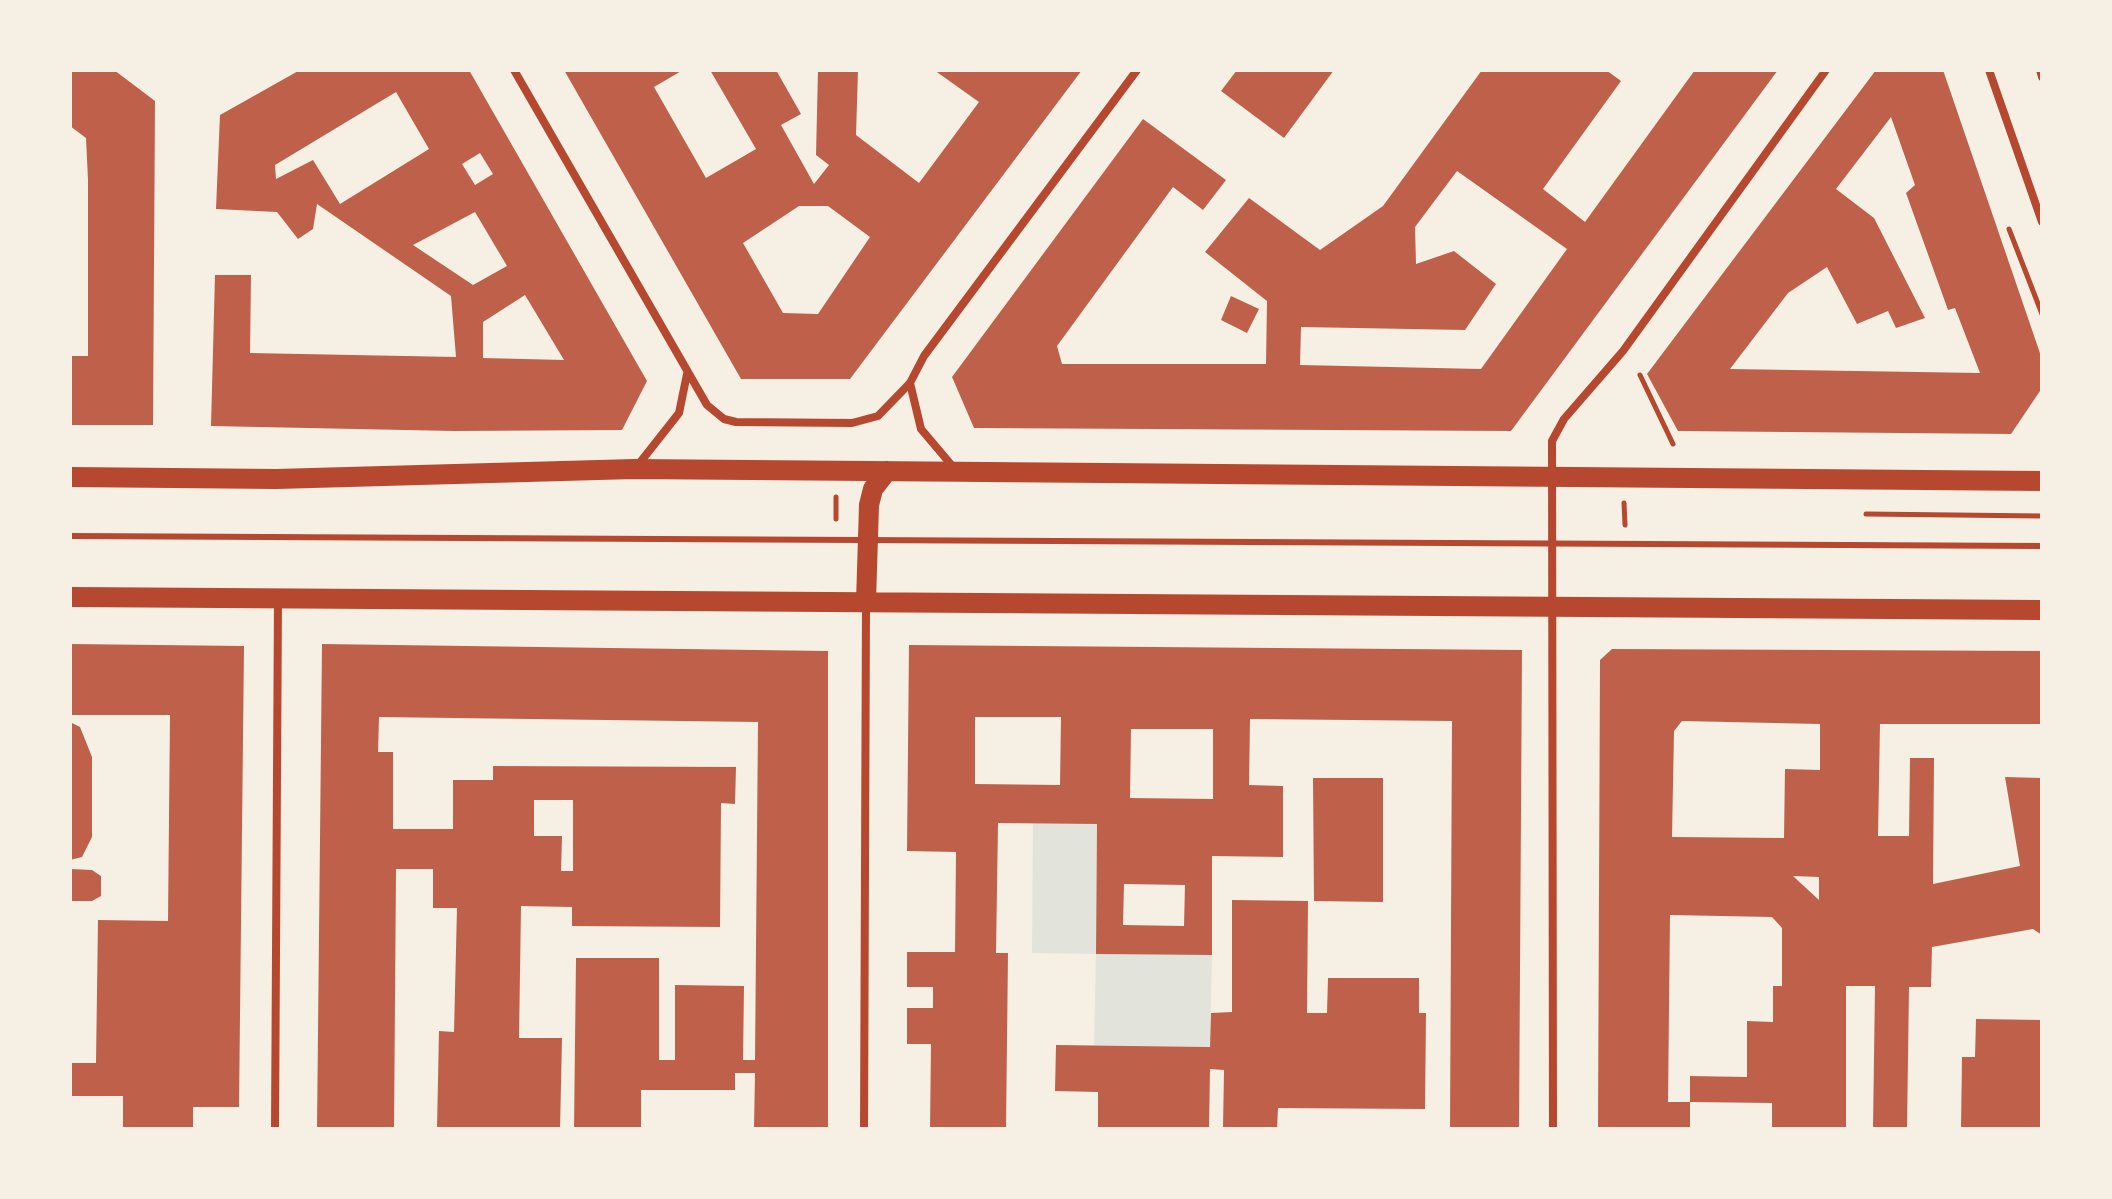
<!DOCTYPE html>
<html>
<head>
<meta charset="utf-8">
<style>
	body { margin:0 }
	#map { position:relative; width:2112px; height:1199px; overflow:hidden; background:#f6efe4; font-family:"IBM Plex Serif",serif }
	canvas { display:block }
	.frame { position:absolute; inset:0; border:72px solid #f6efe4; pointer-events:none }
</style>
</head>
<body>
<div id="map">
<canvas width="2112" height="1199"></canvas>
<div class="frame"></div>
</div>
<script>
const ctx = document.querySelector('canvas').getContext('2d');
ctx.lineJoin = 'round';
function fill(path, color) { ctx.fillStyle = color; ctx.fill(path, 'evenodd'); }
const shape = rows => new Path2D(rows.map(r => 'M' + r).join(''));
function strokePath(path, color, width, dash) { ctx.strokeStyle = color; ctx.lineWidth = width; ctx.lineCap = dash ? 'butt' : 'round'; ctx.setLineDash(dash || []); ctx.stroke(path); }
const green = shape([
	[1033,823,1097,824,1096,954,1212,955,1210,1047,1094,1045,1096,954,1032,953]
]);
const building = shape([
	[70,70,114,70,155,101,153,425,70,425,70,356,88,356,88,180,86,138,70,126],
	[300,70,469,70,647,381,622,430,454,431,211,426,215,275,251,275,250,353,456,357,451,296,317,204,313,229,298,239,277,212,216,209,220,115],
	[396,92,429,149,340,204,313,160,276,179,275,165],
	[480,153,493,174,475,185,462,164],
	[475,212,507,266,473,285,413,245],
	[525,295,564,360,483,358,483,322],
	[564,70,683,70,654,87,706,178,756,149,710,70,776,70,801,114,781,125,814,184,829,165,816,155,818,70,858,70,856,135,919,183,979,102,934,70,1082,70,850,379,741,379],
	[799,206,828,206,870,237,818,314,783,313,743,243],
	[1237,70,1334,70,1284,138,1221,91],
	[1482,70,1606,70,1621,81,1543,189,1585,222,1695,70,1778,70,1511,431,974,428,952,377,1143,119,1226,180,1203,210,1173,187,1057,346,1062,364,1266,364,1267,301,1205,252,1249,198,1320,250,1383,206],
	[1457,171,1567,249,1481,369,1300,365,1301,327,1465,330,1496,284,1454,251,1416,264,1415,227],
	[1876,70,1943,70,2042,359,2042,388,2011,434,1678,431,1647,374],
	[1891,117,1915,185,1906,193,1948,310,1955,308,1980,373,1730,369,1788,293,1827,267,1857,324,1888,311,1896,328,1925,318,1874,218,1836,189],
	[1231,296,1259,309,1247,333,1221,320],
	[70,644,244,646,239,1107,193,1107,193,1129,123,1129,123,1096,70,1096,70,1063,96,1063,98,920,168,921,170,715,70,715],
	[322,644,828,651,828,1129,754,1129,755,1073,735,1073,735,1090,641,1090,641,1129,574,1129,576,958,659,958,659,1060,675,1060,675,985,744,986,743,1060,755,1060,758,722,379,717,378,752,393,752,393,829,453,829,453,780,493,780,493,766,736,767,735,804,721,803,720,927,572,926,572,907,521,906,519,1038,562,1038,560,1129,437,1129,439,1031,454,1032,457,908,433,908,433,869,396,869,394,1129,317,1129],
	[534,800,573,800,573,871,561,871,562,836,534,836],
	[909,645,1522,650,1519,1129,1450,1129,1452,721,1250,719,1249,785,1283,786,1283,857,1212,856,1212,955,1096,954,1097,824,998,823,996,953,1008,953,1006,1129,930,1129,931,1044,907,1044,907,1008,933,1008,933,987,907,987,907,952,955,952,956,852,907,851],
	[975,717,1061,717,1060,785,975,784],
	[1131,729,1213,729,1213,799,1130,798],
	[1124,884,1185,885,1184,926,1123,925],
	[1612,649,2042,651,2042,724,1880,724,1878,836,1909,836,1910,758,1934,758,1933,884,2020,866,2005,777,2042,778,2042,935,2033,929,1932,947,1931,987,1909,987,1907,1129,1873,1129,1875,986,1846,986,1846,1129,1772,1129,1772,1103,1690,1102,1690,1129,1598,1127,1600,660],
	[1682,721,1820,724,1820,770,1785,769,1784,838,1672,837,1674,731],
	[1793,876,1819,877,1819,900],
	[1670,915,1772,917,1782,928,1782,986,1773,986,1773,1022,1747,1021,1747,1077,1690,1076,1690,1102,1668,1102],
	[70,722,80,727,92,757,92,837,82,857,70,860],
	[1313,778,1383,778,1383,902,1314,901],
	[70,869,92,870,101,876,101,896,92,901,70,901],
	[1232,900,1308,901,1307,1013,1327,1013,1328,978,1419,978,1419,1013,1426,1013,1425,1109,1278,1108,1277,1129,1223,1129,1224,1070,1210,1069,1209,1129,1098,1129,1098,1092,1055,1091,1056,1045,1210,1047,1211,1013,1232,1012],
	[1976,1019,2042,1020,2042,1129,1961,1129,1962,1057,1975,1057]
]);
const path = shape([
	[2009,229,2042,314],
	[1640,375,1673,444],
	[1624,503,1625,525],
	[1866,514,2042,516],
	[836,519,836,497]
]);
const service = shape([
	[70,536,2042,546]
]);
const minor = shape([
	[514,70,707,405,724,419,736,422,852,423,878,416,910,383,924,356,1137,70],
	[1989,70,2042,222],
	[2040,70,2042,77],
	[910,383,921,429,954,468],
	[638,465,679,413,687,374],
	[275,1129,278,598],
	[864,1129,866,603],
	[1553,1129,1552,441,1564,419,1623,351,1826,70]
]);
const primary = shape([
	[70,477,276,479,634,469,2042,481],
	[70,597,2042,610],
	[866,602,869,505,873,489,887,471]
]);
fill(green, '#e2e4dc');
fill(building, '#bf614a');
strokePath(path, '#b5482f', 5);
strokePath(service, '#b5482f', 6);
strokePath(minor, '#b5482f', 8);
strokePath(primary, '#b5482f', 20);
</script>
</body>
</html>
